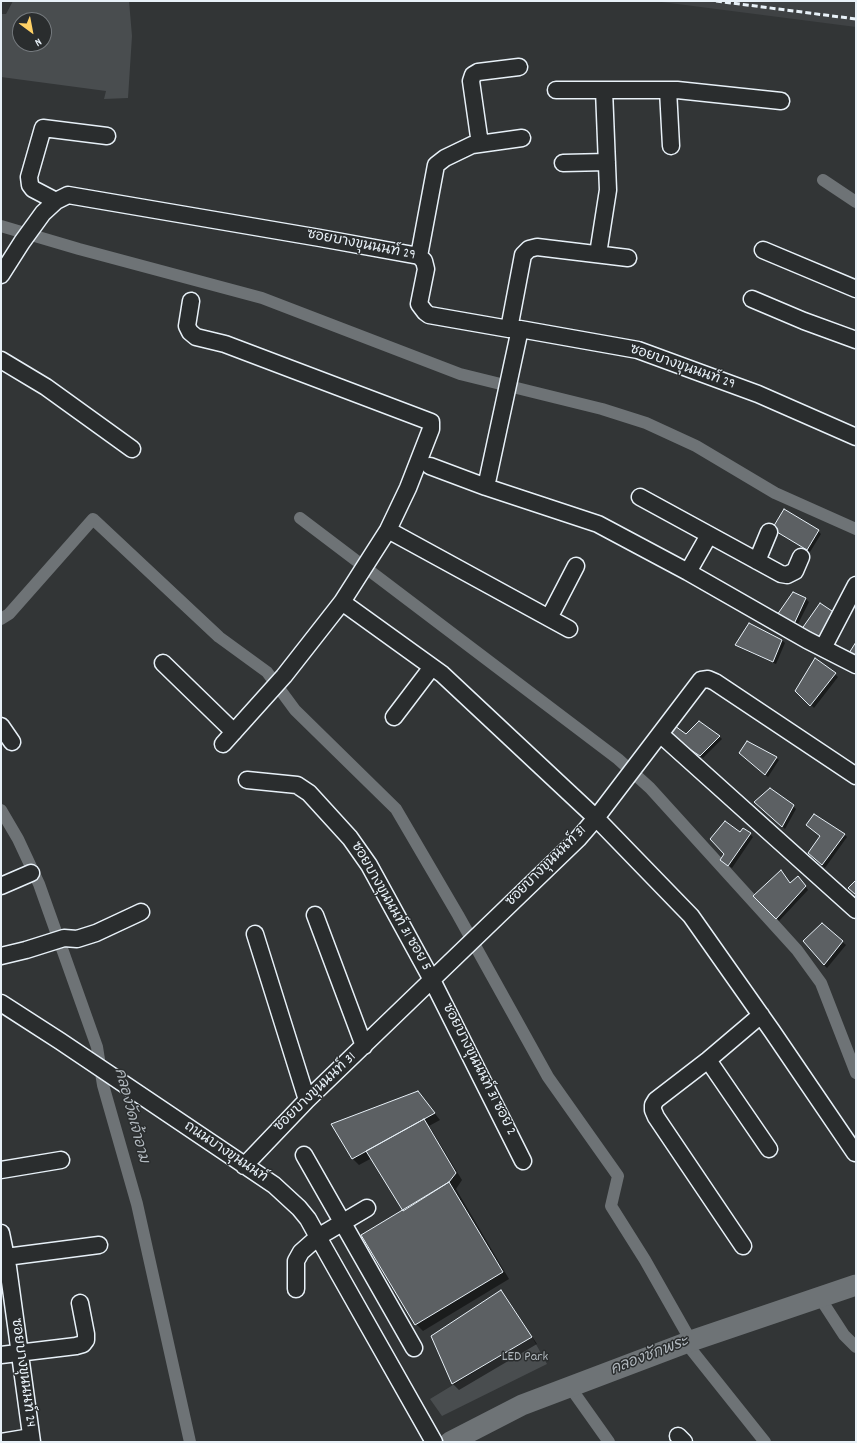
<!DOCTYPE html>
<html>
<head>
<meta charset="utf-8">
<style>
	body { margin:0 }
	#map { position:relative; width:857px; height:1443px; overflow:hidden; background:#323536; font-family:Dekko,sans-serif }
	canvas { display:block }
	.frame { position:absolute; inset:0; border:2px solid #e8f1f8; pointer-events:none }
	.north { position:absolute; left:12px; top:12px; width:40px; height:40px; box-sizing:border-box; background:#2a2d2e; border:1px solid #767b7f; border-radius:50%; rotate:148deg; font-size:11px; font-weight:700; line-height:16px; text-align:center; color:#e8f1f8 }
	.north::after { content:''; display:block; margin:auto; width:14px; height:18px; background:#ffd166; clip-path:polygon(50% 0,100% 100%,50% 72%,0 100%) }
</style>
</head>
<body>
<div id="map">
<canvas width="857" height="1443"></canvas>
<div class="frame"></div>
<div class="north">N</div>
</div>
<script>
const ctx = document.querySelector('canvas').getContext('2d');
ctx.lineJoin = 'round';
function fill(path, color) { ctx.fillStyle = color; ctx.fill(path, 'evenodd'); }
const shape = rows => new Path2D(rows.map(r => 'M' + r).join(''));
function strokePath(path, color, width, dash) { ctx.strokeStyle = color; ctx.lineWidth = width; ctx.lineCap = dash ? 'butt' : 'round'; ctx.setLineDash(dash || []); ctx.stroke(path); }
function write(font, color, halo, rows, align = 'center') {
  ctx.font = font + ' Dekko,"Playpen Sans Thai",sans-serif'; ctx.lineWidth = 3; ctx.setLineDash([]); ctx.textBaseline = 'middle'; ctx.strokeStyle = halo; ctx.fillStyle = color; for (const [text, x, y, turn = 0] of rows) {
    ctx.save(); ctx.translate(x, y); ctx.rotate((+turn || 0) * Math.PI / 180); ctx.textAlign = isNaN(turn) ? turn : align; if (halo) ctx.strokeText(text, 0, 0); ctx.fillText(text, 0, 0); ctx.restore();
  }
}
const built = shape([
	[654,1,856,1,856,27]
]);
const green = shape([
	[13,1,129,1,132,36,128,98,104,99,106,91,1,77,1,14,6,14],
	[20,20,44,20,44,44,20,44],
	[532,1337,547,1364,442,1416,430,1399]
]);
const shadow = shape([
	[773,529,818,531,821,534,810,552],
	[794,593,806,599,809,602,797,626,782,618],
	[782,640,785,643,776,664,740,648,737,645],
	[835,674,838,677,814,708,797,690],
	[686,735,719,736,722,739,703,758,674,739],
	[743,756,776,758,779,760,768,777],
	[756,802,793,806,796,809,785,829],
	[740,834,750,834,753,837,732,868,721,860],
	[844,834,847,837,825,868,812,856],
	[801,880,808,890,779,921,754,896],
	[822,924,846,945,827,968,824,965],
	[418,1092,440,1120,429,1126,462,1180,456,1189,509,1279,423,1331,416,1324,404,1211,372,1158,359,1165,353,1159],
	[501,1291,507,1298,537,1344,459,1390,453,1384,432,1336]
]);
const canal = shape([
	[823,180,856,202],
	[1,226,79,249,262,298,460,374,602,409,646,423,696,446,775,493,856,529],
	[300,518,618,759,650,788,797,950,821,983,856,1073],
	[1,619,9,614,93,519,219,637,267,672,295,710,396,809,458,915,548,1077,618,1176,611,1206,645,1260,691,1341],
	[1,810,18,839,39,884,97,1047,103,1085,137,1204,190,1442],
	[820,1298,844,1335,856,1347],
	[686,1343,765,1442],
	[570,1387,609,1442]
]);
const river = shape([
	[450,1442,522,1405,691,1341,856,1285]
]);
const building = shape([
	[784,509,819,530,807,550,772,529,784,509],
	[793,592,806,598,794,624,777,615,793,592],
	[820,603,835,613,822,637,801,630,820,603],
	[749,623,782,640,773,662,735,645,749,623],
	[856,642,856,657,849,653,856,642],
	[815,658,836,673,810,706,795,691,815,658],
	[699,721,720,736,700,756,670,736,675,726,686,734,699,721],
	[747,741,777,757,765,775,739,753,747,741],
	[770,788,794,805,782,827,754,802,770,788],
	[814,814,845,834,822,865,808,853,820,836,806,825,814,814],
	[725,821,740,832,743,828,751,833,728,866,720,860,724,854,710,839,725,821],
	[781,870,790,883,798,876,806,886,776,919,753,896,781,870],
	[856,880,856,895,848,888,856,880],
	[822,923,843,941,824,965,803,941,822,923],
	[418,1091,435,1113,352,1159,331,1124,418,1091],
	[424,1119,456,1173,449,1182,403,1211,366,1151,424,1119],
	[449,1182,503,1272,415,1325,361,1235,449,1182],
	[501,1290,532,1337,452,1384,431,1336,501,1290]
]);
const minor = shape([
	[556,90,677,90,781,101],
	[668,90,671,146],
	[480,144,471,81,473,75,478,72,519,67],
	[563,163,607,162],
	[56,201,33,189,30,185,29,177,43,128,107,136],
	[763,250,856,289],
	[598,254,608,190,604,90],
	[419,256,436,165,445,158,472,145,522,138],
	[1,275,22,242,43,213,56,201,68,195,320,238,419,256,424,261,426,269,419,304,425,312,429,315,509,329,520,329,638,350,758,394,856,437],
	[752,299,804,321,856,340],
	[191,301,187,326,190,332,196,337,225,344,431,422,431,429,408,488,388,530,342,602,284,676,223,744],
	[509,329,523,255,529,249,537,247,628,258],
	[1,360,46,387,132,449],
	[430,466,486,487,598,524,688,572,807,640,856,665],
	[486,487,520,329],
	[640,497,781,574,787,575,795,571,801,557],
	[388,530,569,629],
	[757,561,769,532],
	[688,572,709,535],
	[342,602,442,674,596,818,691,916,772,1031,855,1153],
	[549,618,576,566],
	[823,648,856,585],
	[163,663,234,732],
	[394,717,432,667],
	[1,726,12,742],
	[660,734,856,910],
	[247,780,297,785,309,793,350,838,369,865,432,980,523,1161],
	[1,886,31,873],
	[315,915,364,1046],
	[255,934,307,1100],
	[1,956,26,950,64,938,77,939,96,933,141,912],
	[1,1003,60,1041,274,1185,299,1208,308,1219,318,1237,434,1442],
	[708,1060,769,1149],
	[304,1155,414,1348],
	[244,1166,307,1100,578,839,596,818,701,680,708,679,715,682,856,776],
	[1,1170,61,1160],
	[1,1233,8,1267,32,1442],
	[743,1246,656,1117,653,1110,653,1105,656,1100,708,1060,761,1015],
	[6,1257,99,1245],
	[296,1289,296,1261,301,1252,318,1237,367,1208],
	[1,1355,76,1346,83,1344,86,1340,86,1334,80,1303],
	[678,1436,684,1442],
	[1,1442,31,1437]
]);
const rail = shape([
	[716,1,856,19]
]);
const streetNames = [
	["ซอยบางขุนนนท์ 29",361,246,11],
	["ซอยบางขุนนนท์ 29",682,368,19],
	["ซอยบางขุนนนท์ 31",547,867,-45],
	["ซอยบางขุนนนท์ 31 ซอย 5",390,907,60],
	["ซอยบางขุนนนท์ 31 ซอย 2",478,1070,63],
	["ซอยบางขุนนนท์ 31",316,1093,-44],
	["ถนนบางขุนนนท์",225,1153,34],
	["ซอยบางขุนนนท์ 24",22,1373,82]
];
const parkNames = [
	["LED Park",525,1358]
];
const waterNames = [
	["คลองวัดเจ้าอาม",130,1116,75],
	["คลองชักพระ",650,1357,-21]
];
fill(built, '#3f4244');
fill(green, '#494d4f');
fill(shadow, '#0007');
strokePath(canal, '#6e7376', 12);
strokePath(river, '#6e7376', 21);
fill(building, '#5c6063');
strokePath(building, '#e8f1f8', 1);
strokePath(minor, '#e8f1f8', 19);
strokePath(minor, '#2a2d2e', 16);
strokePath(rail, '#e8f1f8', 3, [6, 3]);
write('14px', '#e8f1f8', '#2a2d2e', streetNames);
write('14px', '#b0b8bd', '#2a2d2e', parkNames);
write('italic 15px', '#b1b8be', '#2a2d2e', waterNames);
</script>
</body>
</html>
